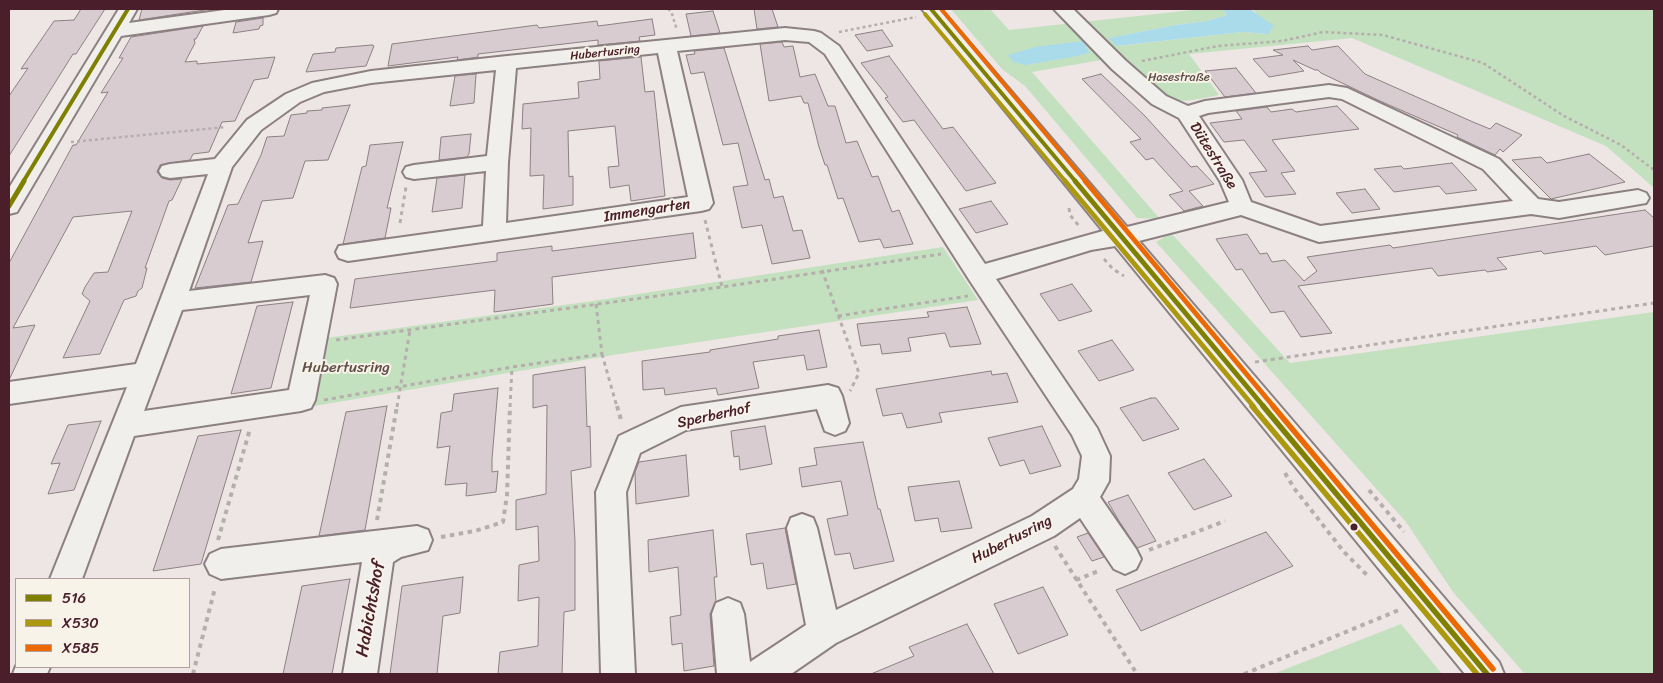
<!DOCTYPE html>
<html>
<head>
<meta charset="utf-8">
<style>
	body { margin:0 }
	#map { position:relative; width:1663px; height:683px; overflow:hidden; background:#eee6e4; font-family:Sriracha,sans-serif }
	canvas { display:block }
	.frame { position:absolute; inset:0; border:10px solid #4a1f2b; pointer-events:none }
	.legend { position:absolute; left:15px; top:578px; width:175px; height:90px; box-sizing:border-box; background:#f7f3e8; border:1px solid #b29e9c; margin:0; padding:6px 9px; list-style:none; font-size:15px; color:#4a1f2b }
	.legend li { display:flex; align-items:center; gap:10px; height:25px }
	.legend b { width:25px; border:1px solid #b29e9c }
</style>
</head>
<body>
<div id="map">
<canvas width="1663" height="683"></canvas>
<div class="frame"></div>
<ul class="legend">
<li><b style="height:6px;background:#808000"></b>516</li>
<li><b style="height:6px;background:#ac980f"></b>X530</li>
<li><b style="height:6px;background:#ec6800"></b>X585</li>
</ul>
</div>
<script>
const ctx = document.querySelector('canvas').getContext('2d');
ctx.lineJoin = 'round';
function fill(path, color) { ctx.fillStyle = color; ctx.fill(path, 'evenodd'); }
const shape = rows => new Path2D(rows.map(r => 'M' + r).join(''));
function strokePath(path, color, width, dash) { ctx.strokeStyle = color; ctx.lineWidth = width; ctx.lineCap = dash ? 'butt' : 'round'; ctx.setLineDash(dash || []); ctx.stroke(path); }
function write(font, color, halo, rows, align = 'center') {
  ctx.font = font + ' Sriracha,sans-serif'; ctx.lineWidth = 4; ctx.setLineDash([]); ctx.textBaseline = 'middle'; ctx.strokeStyle = halo; ctx.fillStyle = color; for (const [text, x, y, turn = 0] of rows) {
    ctx.save(); ctx.translate(x, y); ctx.rotate((+turn || 0) * Math.PI / 180); ctx.textAlign = isNaN(turn) ? turn : align; if (halo) ctx.strokeText(text, 0, 0); ctx.fillText(text, 0, 0); ctx.restore();
  }
}
const green = shape([
	[951,9,990,9,1009,30,1202,9,1223,9,1227,15,1207,21,1176,25,1110,38,1117,46,1242,32,1268,34,1254,10,1250,9,1654,9,1654,188,1606,146,1352,38,1189,54,1219,95,1193,100,1180,101,1163,96,1119,57,1032,72,1160,219,1137,218,1025,86,1002,69],
	[1083,41,1090,53,1026,65],
	[1171,233,1290,363,1654,312,1654,674,1525,674,1453,592,1406,522,1156,242],
	[943,247,978,300,613,355,303,408,319,339,593,301],
	[1401,624,1442,674,1273,674]
]);
const water = shape([
	[1223,9,1250,9,1274,26,1268,34,1242,32,1116,46,1109,38,1176,25,1207,21,1227,15],
	[1083,41,1090,53,1072,57,1026,65,1013,62,1008,55,1035,47]
]);
const building = shape([
	[81,9,105,9,76,54,73,54,9,156,9,96,28,68,21,69,54,21,74,20,81,9],
	[142,9,211,9,139,20,142,9],
	[754,9,772,9,778,27,757,29,754,9],
	[713,11,720,33,691,36,686,14,713,11],
	[263,18,263,25,260,26,259,29,233,33,236,22,263,18],
	[652,19,655,35,639,37,640,41,598,45,598,40,478,54,478,57,457,60,458,57,388,66,392,44,537,25,539,28,597,21,598,26,652,19],
	[203,26,196,39,194,39,195,43,185,62,197,61,197,64,275,57,268,78,254,80,235,121,222,122,209,152,193,154,190,160,160,165,157,172,162,178,170,180,182,179,172,200,169,201,145,268,147,268,142,288,138,291,136,296,124,300,100,354,63,358,90,301,82,294,85,287,94,273,108,272,132,211,73,217,13,328,35,325,9,380,9,263,73,145,76,145,108,92,101,93,123,58,119,58,131,37,203,26],
	[882,30,893,46,867,51,855,35,882,30],
	[782,42,784,47,793,46,800,77,815,74,828,106,835,106,846,143,857,141,872,177,878,176,892,212,899,210,913,244,884,248,880,239,859,242,843,198,838,199,827,165,825,165,819,147,808,103,804,103,801,96,769,101,760,44,782,42],
	[372,45,374,46,366,66,306,72,313,54,335,52,336,48,372,45],
	[1308,46,1312,50,1338,46,1365,74,1473,122,1490,129,1496,123,1522,135,1503,152,1500,149,1495,155,1457,137,1458,135,1380,101,1321,73,1318,70,1315,70,1293,60,1304,71,1269,77,1253,59,1283,55,1273,50,1308,46],
	[724,48,765,180,769,179,774,198,783,196,793,231,802,230,810,258,772,264,762,225,742,228,733,187,748,185,738,143,723,145,704,72,691,74,686,55,695,54,694,51,724,48],
	[889,56,943,129,953,127,996,183,966,191,914,120,903,122,885,98,888,97,861,63,889,56],
	[641,57,645,92,654,91,665,196,631,201,629,185,610,188,608,167,619,166,615,126,568,131,569,177,573,176,573,205,543,209,544,175,530,176,531,128,522,129,523,104,579,98,578,82,600,79,599,61,641,57],
	[1236,68,1256,93,1225,97,1205,71,1236,68],
	[476,74,474,103,450,106,455,76,476,74],
	[1101,74,1145,116,1191,167,1197,166,1214,184,1189,191,1203,206,1184,211,1169,195,1183,191,1153,158,1146,160,1130,142,1141,139,1082,79,1101,74],
	[350,105,328,160,305,161,293,198,262,201,248,243,263,241,251,282,195,288,228,205,238,204,261,155,267,137,284,136,291,115,307,113,307,111,322,110,322,108,350,105],
	[1337,106,1359,129,1272,140,1295,171,1281,173,1296,194,1265,197,1249,173,1267,171,1244,140,1224,142,1210,123,1242,119,1236,111,1267,107,1271,112,1292,109,1296,112,1337,106],
	[471,134,469,154,467,157,439,160,441,137,471,134],
	[403,142,387,208,391,208,385,238,343,244,362,167,366,166,370,145,403,142],
	[1589,154,1625,182,1551,199,1512,160,1541,157,1547,163,1589,154],
	[1452,163,1477,190,1446,194,1439,186,1394,192,1374,169,1401,166,1404,169,1452,163],
	[465,175,462,208,432,212,437,178,465,175],
	[1365,189,1380,209,1352,213,1336,193,1365,189],
	[991,201,1008,224,976,233,959,209,991,201],
	[1645,210,1654,218,1654,246,1605,255,1596,246,1544,254,1541,251,1497,258,1507,269,1487,272,1485,270,1438,276,1432,268,1298,286,1332,333,1301,337,1284,311,1271,313,1242,269,1236,270,1216,239,1247,234,1260,254,1267,253,1272,262,1285,260,1304,281,1317,271,1307,257,1390,245,1393,248,1645,210],
	[693,233,696,258,552,277,553,304,494,312,495,290,350,308,355,279,497,261,497,253,552,246,552,251,693,233],
	[1072,284,1092,311,1059,321,1040,294,1072,284],
	[293,302,271,388,231,394,257,306,293,302],
	[967,307,981,344,950,347,945,333,908,338,911,351,882,354,880,344,861,346,857,324,929,317,927,312,967,307],
	[819,330,827,367,807,370,804,355,753,362,759,388,718,395,716,388,665,395,664,388,643,390,642,361,710,352,710,350,778,339,778,336,819,330],
	[1112,340,1134,370,1099,381,1078,351,1112,340],
	[585,367,587,427,590,426,591,467,571,471,575,541,575,610,564,612,562,674,498,674,500,652,538,646,539,597,518,601,519,565,539,561,538,526,516,530,516,500,546,494,547,405,533,408,533,375,585,367],
	[991,371,992,375,1007,373,1018,402,939,413,942,422,907,428,902,413,883,416,876,389,991,371],
	[498,388,492,459,492,472,498,471,496,492,466,496,467,483,445,485,450,446,437,448,441,413,452,411,454,394,498,388],
	[1151,398,1156,398,1179,429,1143,441,1120,408,1151,398],
	[387,406,365,530,319,536,346,412,387,406],
	[101,421,74,490,48,494,60,463,51,464,68,425,101,421],
	[765,426,772,464,740,470,739,456,734,457,731,431,765,426],
	[1042,426,1061,466,1030,474,1024,460,1000,466,988,438,1042,426],
	[241,430,201,564,153,571,198,436,241,430],
	[863,442,878,509,880,509,894,561,854,569,850,553,835,555,827,519,848,515,841,481,802,487,799,468,817,465,814,448,863,442],
	[686,455,689,496,636,504,635,472,639,462,686,455],
	[1204,459,1232,496,1194,510,1168,473,1204,459],
	[959,481,972,528,941,532,938,518,915,521,908,487,959,481],
	[1128,495,1156,541,1137,548,1119,521,1108,502,1128,495],
	[785,528,796,584,767,589,763,563,751,565,746,534,785,528],
	[713,530,717,577,714,577,716,601,710,614,714,666,684,671,682,643,672,645,670,617,681,615,678,567,649,572,648,540,713,530],
	[1266,532,1293,566,1141,631,1116,590,1266,532],
	[1088,533,1104,557,1092,561,1077,537,1088,533],
	[463,577,460,613,443,616,437,674,390,674,402,586,463,577],
	[350,579,332,674,283,674,302,586,350,579],
	[1043,587,1068,635,1018,654,994,604,1043,587],
	[967,624,994,674,871,674,914,656,909,647,967,624]
]);
const pathFar2 = shape([
	[668,9,671,11,677,30],
	[839,32,916,17],
	[1142,61,1218,46,1282,41,1323,32,1383,35,1483,63,1564,116,1621,145,1654,170],
	[71,142,226,127]
]);
const pathFar1 = shape([
	[1069,208,1070,215,1079,226],
	[705,220,722,287],
	[400,223,406,187],
	[1104,259,1113,269,1124,276],
	[822,270,859,373,850,391],
	[838,316,968,296],
	[336,340,722,287,941,254],
	[602,354,617,407],
	[1255,362,1654,303],
	[324,400,512,367,602,354,596,304],
	[397,407,410,330],
	[510,407,512,367]
]);
const path = shape([
	[617,406,622,423],
	[1285,473,1294,488,1344,552,1367,575],
	[1369,490,1404,532],
	[377,520,397,406],
	[441,537,475,531,503,522,507,495,510,406],
	[218,540,250,429],
	[1055,546,1137,674],
	[1149,550,1225,521],
	[1076,580,1101,570],
	[193,674,215,588],
	[1244,674,1399,610]
]);
const minor = shape([
	[119,9,137,9,129,23,232,9,278,9,276,13,269,15,121,36,17,212,9,214,9,188,119,9],
	[922,9,941,9,1127,227,1229,202,1220,181,1179,118,1152,104,1112,69,1054,9,1073,9,1126,61,1166,96,1188,106,1205,101,1329,85,1347,88,1499,159,1538,199,1559,202,1638,190,1646,193,1649,198,1646,203,1559,218,1531,214,1319,242,1241,215,1139,241,1499,662,1504,674,1465,674,1115,246,1091,250,996,279,1097,428,1110,456,1109,481,1100,497,1136,549,1141,559,1136,569,1125,574,1114,569,1080,518,1054,536,836,643,791,674,717,674,712,614,716,603,728,598,740,603,744,614,750,662,806,625,787,528,791,518,802,514,813,518,817,528,836,610,1032,516,1073,489,1079,479,1082,456,1072,435,970,281,825,54,809,42,785,40,677,51,713,203,709,209,701,211,348,261,339,258,336,252,339,246,483,226,486,171,414,179,406,177,403,172,406,167,414,165,487,156,496,70,371,83,324,92,300,102,261,130,232,167,189,291,325,275,334,278,337,284,315,400,311,408,301,411,134,436,82,579,50,579,127,387,9,404,9,382,136,364,208,174,170,178,162,176,159,171,162,166,170,164,215,159,247,120,286,94,312,83,371,71,507,56,785,28,814,31,821,33,839,46,985,264,1103,231,922,9],
	[658,53,688,197,506,223,508,162,516,68,658,53],
	[1329,97,1342,99,1483,169,1513,201,1320,226,1251,202,1242,180,1199,116,1208,113,1329,97],
	[310,295,289,390,144,411,182,310,310,295],
	[828,385,838,388,842,396,849,423,845,431,835,435,825,431,817,409,686,430,640,453,626,492,635,674,601,674,596,492,619,436,681,407,828,385],
	[417,526,428,530,432,540,428,550,401,557,393,562,377,674,343,674,362,562,221,579,210,574,205,564,210,554,221,549,417,526],
	[16,666,16,667,50,667,47,674,13,674,16,666]
]);
const bus1Far2 = shape([
	[931,9,1076,182],
	[23,182,128,9]
]);
const bus1Far1 = shape([
	[1075,181,1264,407],
	[9,206,24,181]
]);
const bus1 = shape([
	[1263,406,1487,674]
]);
const bus2Far2 = shape([
	[925,14,1066,182]
]);
const bus2Far1 = shape([
	[1065,181,1254,407]
]);
const bus2 = shape([
	[1252,406,1477,674]
]);
const bus3Far2 = shape([
	[941,9,1086,182]
]);
const bus3Far1 = shape([
	[1085,181,1274,407]
]);
const bus3 = shape([
	[1273,406,1493,669]
]);
const markers = [
	[1354,527,4.5,"#4a1f2b"]
];
const farStreetnames = [
	["Hubertusring",605,53,-6]
];
const farParknames = [
	["Hasestraße",1179,78]
];
const streetNames = [
	["Dütestraße",1213,156,58],
	["Immengarten",647,211,-9],
	["Sperberhof",714,416,-12],
	["Hubertusring",1012,540,-27]
];
const parkNames = [
	["Hubertusring",346,368]
];
const nearStreetnames = [
	["Habichtshof",371,609,-80]
];
fill(green, '#c3e0bf');
fill(water, '#a9dbea');
fill(building, '#d9ccd0');
strokePath(building, '#8c8082', 1);
strokePath(minor, '#8c8082', 4);
strokePath(pathFar2, '#b5aead', 2.5, [3, 3]);
strokePath(pathFar1, '#b5aead', 3, [4, 4]);
strokePath(path, '#b5aead', 4, [4.5, 4.5]);
fill(minor, '#f1efec');
strokePath(bus1Far2, '#808000', 4);
strokePath(bus1Far1, '#808000', 5);
strokePath(bus1, '#808000', 5.5);
strokePath(bus2Far2, '#ac980f', 4);
strokePath(bus2Far1, '#ac980f', 5);
strokePath(bus2, '#ac980f', 5.5);
strokePath(bus3Far2, '#ec6800', 4);
strokePath(bus3Far1, '#ec6800', 5);
strokePath(bus3, '#ec6800', 5.5);
for (const [x, y, r, color] of markers) { const dot = new Path2D(); dot.arc(x, y, r, 0, 2 * Math.PI); ctx.fillStyle = color; ctx.fill(dot); strokePath(dot, '#f7f3e8', 2); }
write('12px', '#4a1f2b', '#f7f3e8', farStreetnames);
write('12px', '#604e48', '#f7f3e8', farParknames);
write('15px', '#4a1f2b', '#f7f3e8', streetNames);
write('15px', '#604e48', '#f7f3e8', parkNames);
write('18px', '#4a1f2b', '#f7f3e8', nearStreetnames);
</script>
</body>
</html>
